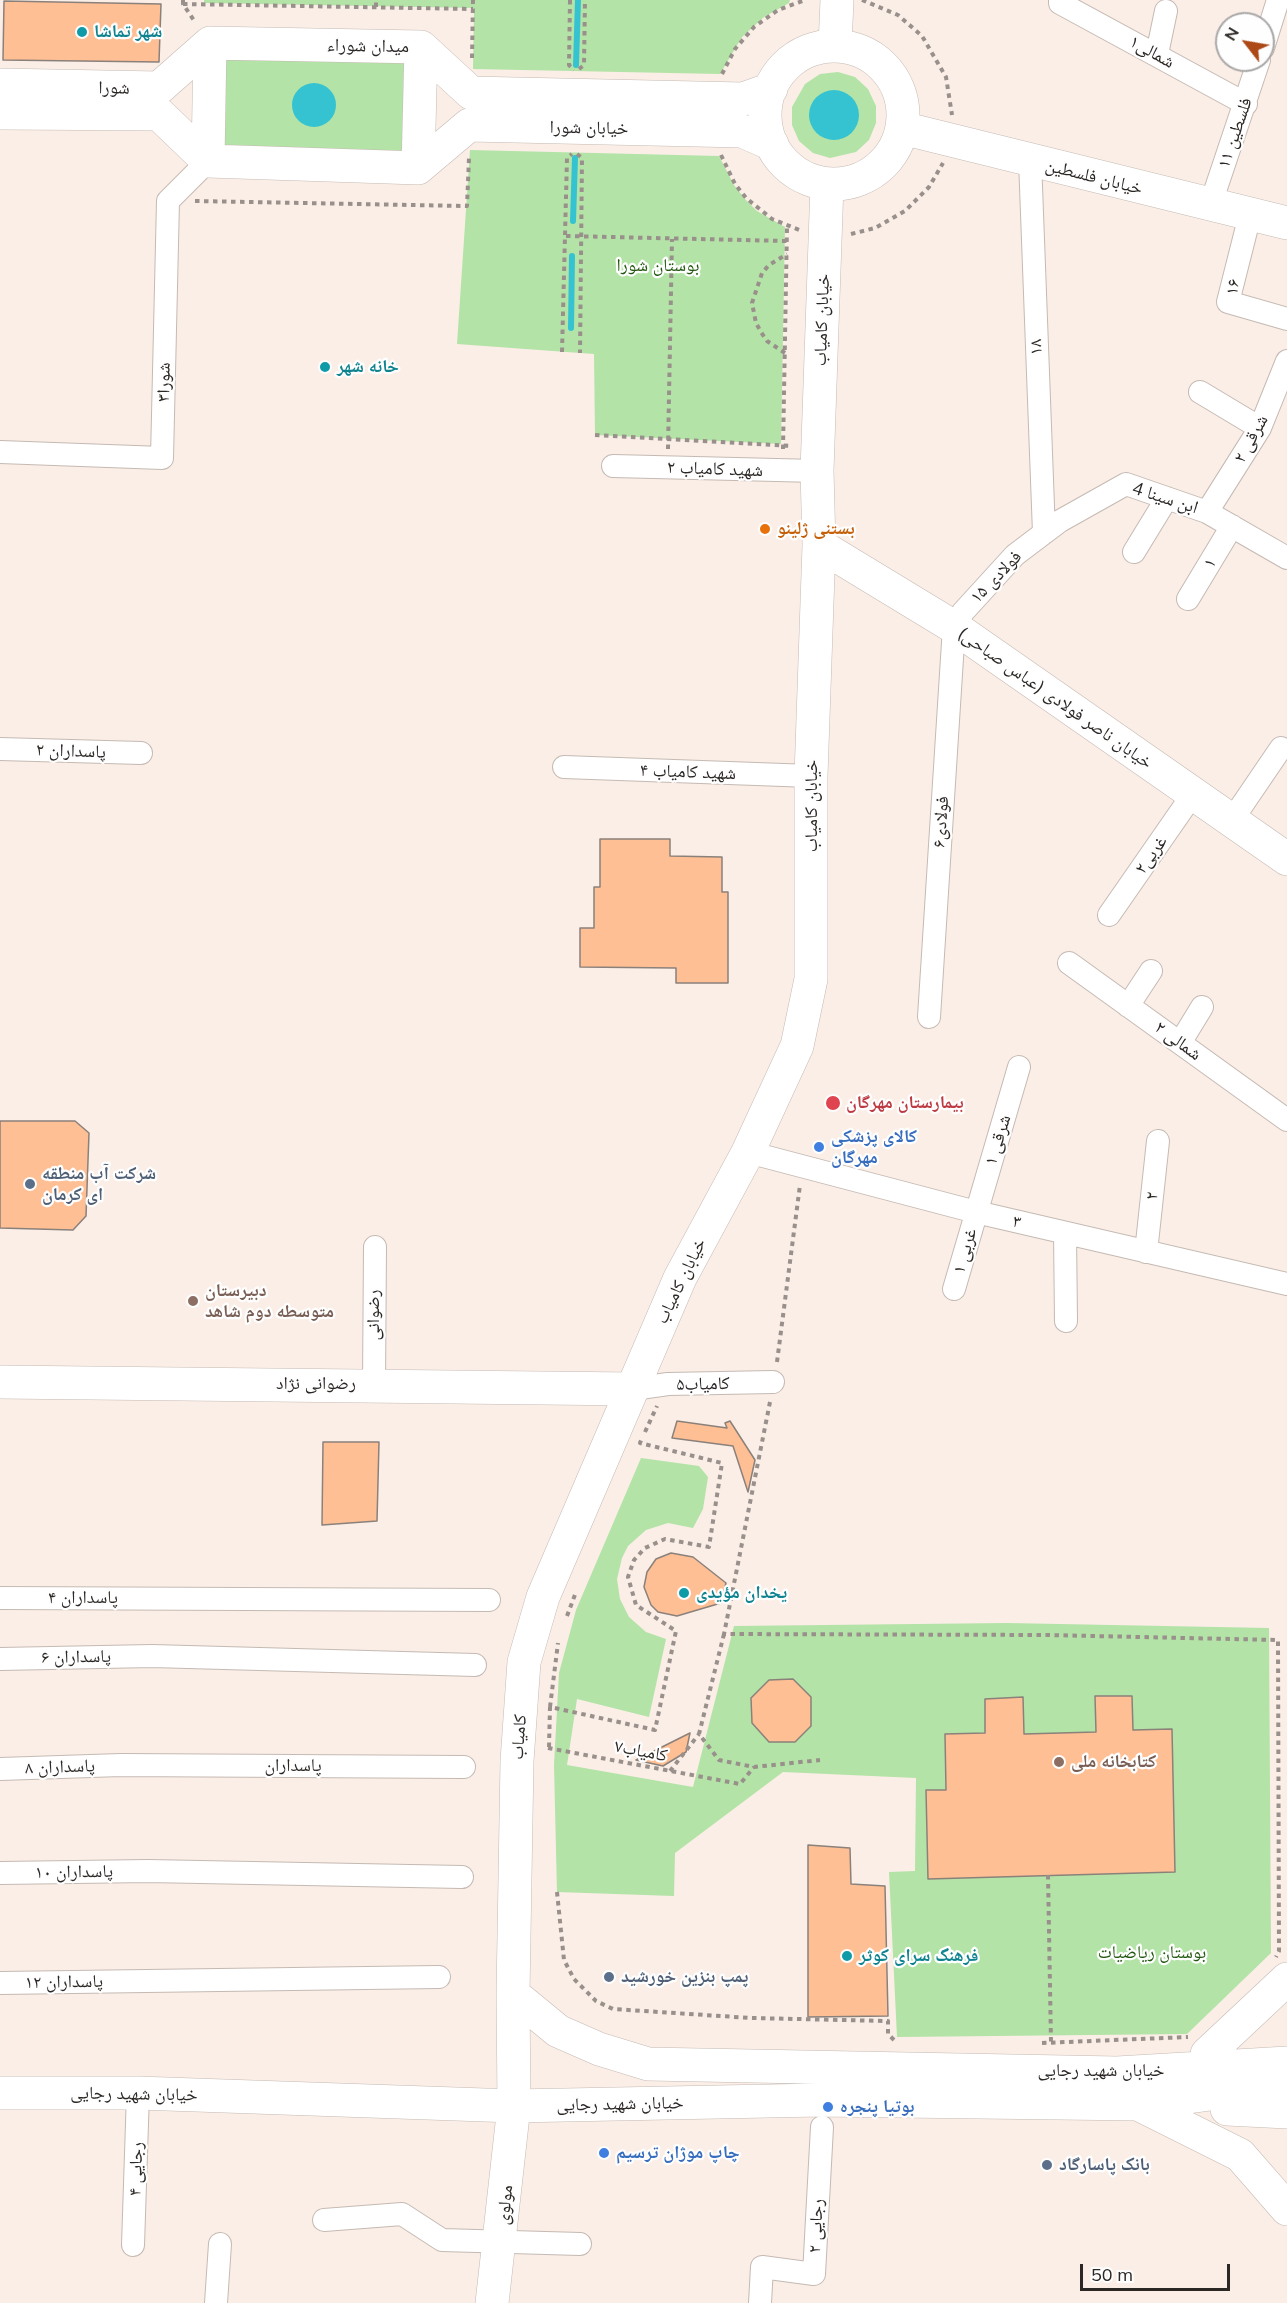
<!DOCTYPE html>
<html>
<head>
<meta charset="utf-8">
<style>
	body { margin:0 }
	#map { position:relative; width:1287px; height:2303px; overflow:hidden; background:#faeee7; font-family:Mulish,sans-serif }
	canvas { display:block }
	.north { position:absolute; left:1215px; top:12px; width:60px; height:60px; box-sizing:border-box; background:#fefefe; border:2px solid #aaa8a7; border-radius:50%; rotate:301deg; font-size:16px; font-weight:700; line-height:24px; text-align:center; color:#2b2725 }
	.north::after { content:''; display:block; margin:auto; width:21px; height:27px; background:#ad4917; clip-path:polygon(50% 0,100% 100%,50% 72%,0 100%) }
	.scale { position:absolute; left:1080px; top:2264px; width:150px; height:27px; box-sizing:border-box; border:3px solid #2b2725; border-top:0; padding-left:8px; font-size:18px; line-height:21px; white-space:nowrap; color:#2b2725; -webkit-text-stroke:4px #fefefe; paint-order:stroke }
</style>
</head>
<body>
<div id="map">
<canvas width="1287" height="2303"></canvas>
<div class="north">N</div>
<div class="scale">50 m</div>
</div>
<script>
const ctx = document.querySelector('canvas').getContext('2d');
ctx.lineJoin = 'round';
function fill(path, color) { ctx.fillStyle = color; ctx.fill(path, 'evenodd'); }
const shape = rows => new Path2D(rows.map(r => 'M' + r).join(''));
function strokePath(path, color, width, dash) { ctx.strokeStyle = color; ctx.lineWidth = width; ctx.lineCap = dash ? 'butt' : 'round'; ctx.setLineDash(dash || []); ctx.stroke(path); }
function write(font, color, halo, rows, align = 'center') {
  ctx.font = font + ' Mulish,"Noto Naskh Arabic",sans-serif'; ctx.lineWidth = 4.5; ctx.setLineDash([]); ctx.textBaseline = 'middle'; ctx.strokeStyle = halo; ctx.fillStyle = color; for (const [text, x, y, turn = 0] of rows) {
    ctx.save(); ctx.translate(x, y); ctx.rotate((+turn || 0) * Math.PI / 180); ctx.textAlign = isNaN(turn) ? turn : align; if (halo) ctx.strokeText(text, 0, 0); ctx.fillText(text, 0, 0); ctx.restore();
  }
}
const green = shape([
	[204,0,790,0,789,3,764,17,742,37,720,74,473,69,474,8,204,3],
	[226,59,404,63,402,151,224,148],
	[838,72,855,77,868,89,876,106,876,123,869,140,856,152,830,158,813,153,799,141,792,125,792,107,805,84,820,74],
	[470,150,719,156,734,185,745,199,757,211,785,227,781,444,595,435,594,354,457,344],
	[641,1458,699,1466,708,1477,703,1509,693,1528,668,1523,646,1530,628,1546,622,1558,617,1579,620,1599,629,1617,646,1632,666,1639,649,1717,577,1699,567,1765,693,1787,734,1626,1007,1623,1269,1628,1271,1953,1187,2034,897,2037,889,1872,915,1871,916,1778,783,1772,675,1853,674,1896,557,1892,554,1765,559,1673,576,1610],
	[1132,1696,1133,1730,1172,1729,928,1879,927,1790,946,1790,985,1733,985,1699,1023,1698,1024,1734,1096,1732,1096,1697]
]);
const water = shape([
	'292 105a22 22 0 1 1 44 0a22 22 0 1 1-44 0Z',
	'809 115a25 25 0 1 1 50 0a25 25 0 1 1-50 0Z'
]);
const stream = shape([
	[576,65,578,0],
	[573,221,575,158],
	[571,328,572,256]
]);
const building = shape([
	[4,1,161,4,159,62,3,60,4,1],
	[600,839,670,839,670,856,722,857,722,892,728,892,728,983,676,983,676,968,580,967,580,928,594,928,594,887,600,887,600,839],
	[0,1121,75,1121,89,1133,86,1216,73,1230,0,1228,0,1121],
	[677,1421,727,1428,725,1423,730,1421,755,1460,748,1492,733,1446,672,1438,677,1421],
	[323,1442,379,1442,377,1521,322,1525,323,1442],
	[671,1553,693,1557,726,1583,721,1603,677,1616,658,1612,651,1605,644,1587,647,1572,656,1559,671,1553],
	[793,1679,811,1697,811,1726,795,1742,769,1742,752,1723,751,1698,769,1680,793,1679],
	[1095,1696,1132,1696,1133,1730,1172,1729,1175,1872,928,1879,926,1790,946,1790,945,1734,985,1733,985,1699,1023,1697,1024,1734,1096,1732,1095,1696],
	[690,1733,686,1752,663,1766,636,1760,690,1733],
	[808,1845,850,1848,851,1884,885,1886,888,2016,808,2017,808,1845]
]);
const path = shape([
	[183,0,183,4,195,22],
	[570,0,569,65,574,70],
	[862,0,898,15,922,36,946,77,952,115],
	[183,4,473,9],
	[376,7,376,0],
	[472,58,473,0],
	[579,69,584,65,585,0],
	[722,74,735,49,754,27,778,10,805,0],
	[577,154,582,158,580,353],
	[721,155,735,184,746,198,772,219,802,231],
	[195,201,467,206,469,158],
	[851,234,875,228,905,211,929,187,943,163],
	[566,236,787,241],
	[562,352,567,158,572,154],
	[785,353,767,341,761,332,756,323,752,303,762,273,769,265,787,254],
	[595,435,792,446],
	[668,449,672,239],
	[783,449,787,227],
	[777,1362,800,1185],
	[770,1402,724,1634,1047,1635,1278,1640,1279,1951,1276,1957],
	[645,1432,657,1406],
	[567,1616,576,1592],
	[724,1634,699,1734,719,1760,754,1767,820,1760],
	[550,1707,558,1643],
	[549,1747,550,1707,655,1730,676,1631,636,1605,628,1577,634,1560,645,1548,665,1539,709,1547,722,1463,640,1443,642,1438],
	[548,1748,740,1784,754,1767],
	[670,1771,699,1734],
	[1048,1875,1051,2042],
	[557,1892,564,1960,574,1979,596,2001,613,2009,751,2018,888,2021,888,2034,897,2043],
	[1042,2043,1188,2037]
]);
const street = shape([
	[1060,0,1060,3,1246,104],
	[1263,48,1278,0],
	[1157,54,1166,11],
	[1030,160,1044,533],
	[1210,206,1259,60],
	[1250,215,1228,302,1287,319],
	[1200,392,1260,428],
	[0,452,162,458,168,201,208,161],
	[613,466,817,471],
	[1207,512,1260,428,1287,361],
	[1134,552,1167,498],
	[1188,599,1232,526],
	[0,749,141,753],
	[564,767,811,776],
	[1232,820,1281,748],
	[1109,915,1193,794],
	[1069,963,1287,1120],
	[1128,1006,1151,971],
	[929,1017,954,627,963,612,1015,555,1060,521,1126,484,1207,512,1287,558],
	[1180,1043,1202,1007],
	[748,1152,976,1212,1287,1284],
	[1065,1233,1066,1321],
	[1146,1252,1158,1141],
	[954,1289,1019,1067],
	[374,1384,375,1247],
	[633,1389,668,1384,773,1382],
	[0,1598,489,1600],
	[0,1659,152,1656,475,1665],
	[0,1769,121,1765,464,1767],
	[0,1873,148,1871,462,1877],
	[0,1983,439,1977],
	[324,2220,402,2214,442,2240,580,2244],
	[133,2245,138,2093],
	[216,2303,220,2244],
	[760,2303,762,2267,814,2274,822,2127]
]);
const secondary = shape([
	[835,46,837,0],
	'765 115a69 69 0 1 1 138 0a69 69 0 1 1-138 0Z',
	[421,47,471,93,743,99,771,89],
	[0,85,159,88,210,43],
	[0,113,159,114,208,161],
	[902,128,1287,223],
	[208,161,418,168,421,47],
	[208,161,210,43,421,47],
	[418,168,469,125,742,131,772,144],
	[819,545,954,627,1287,859],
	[0,1382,633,1389],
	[513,1994,558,2031,599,2049,648,2064,1117,2073,1287,2063],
	[1207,2054,1287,1979],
	[0,2093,138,2093,514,2106,820,2100,1138,2104,1239,2090,1287,2087],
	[1138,2104,1240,2155,1287,2209],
	[1227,2109,1287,2112],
	[492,2303,514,2106,513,1994,517,1761,524,1662,543,1597,680,1278,748,1152,797,1046,811,979,811,776,819,545,817,471,827,184]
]);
const markers = [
	[82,32,6,"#0f9aa8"],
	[325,367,6,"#0f9aa8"],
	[765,529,6,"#e8710a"],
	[833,1103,8,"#e0444e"],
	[819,1147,6,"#3f7fe0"],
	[30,1184,6,"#5c6f8a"],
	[193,1301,6,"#8d6e63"],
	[684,1593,6,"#0f9aa8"],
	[1059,1762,6,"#8d6e63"],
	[847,1956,6,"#0f9aa8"],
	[609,1977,6,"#5c6f8a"],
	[828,2107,6,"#3f7fe0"],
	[604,2153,6,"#3f7fe0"],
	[1047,2165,6,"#5c6f8a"]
];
const cultureNames = [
	["شهر تماشا",94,32],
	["خانه شهر",337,367],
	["یخدان مؤیدی",696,1593],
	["فرهنگ سرای کوثر",859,1956]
];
const streetNames = [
	["میدان شوراء",368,46,1],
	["شمالی۱",1152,52,29],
	["شورا",114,88,1],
	["خیابان شورا",589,128,1],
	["فلسطین ۱۱",1235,133,-71],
	["خیابان فلسطین",1094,177,14],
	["۱۶",1233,287,-81],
	["خیابان کامیاب",822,320,-88],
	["۱۸",1036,347,-92],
	["شورا۳",164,382,-89],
	["۲ شرقی",1251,439,-61],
	["شهید کامیاب ۲",715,469,2],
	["ابن سینا 4",1165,498,18],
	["۱",1210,563,-59],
	["فولادی ۱۵",996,577,-46],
	["خیابان ناصر فولادی (عباس صباحی)",1055,698,35],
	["پاسداران ۲",71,751,2],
	["شهید کامیاب ۴",688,772,2],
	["خیابان کامیاب",812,806,-90],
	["فولادی۶",941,822,-86],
	["غربی۲",1151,855,-55],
	["۲ شمالی",1178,1041,36],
	["۱ شرقی",998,1140,-73],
	["۲",1152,1196,-84],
	["۳",1017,1222,13],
	["۱ غربی",965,1251,-74],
	["خیابان کامیاب",681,1281,-64],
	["رضوانی",374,1315,-90],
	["رضوانی نژاد",316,1384],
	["کامیاب۵",703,1384,-1],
	["پاسداران ۴",83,1598],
	["پاسداران ۶",76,1657,-1],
	["کامیاب",519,1737,-86],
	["کامیاب۷",641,1751,11],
	["پاسداران",293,1766],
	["پاسداران ۸",60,1767,-2],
	["پاسداران ۱۰",74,1872,-1],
	["پاسداران ۱۲",64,1982,-1],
	["خیابان شهید رجایی",1101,2071],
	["خیابان شهید رجایی",134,2094,1],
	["خیابان شهید رجایی",620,2104,-1],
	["رجایی ۴",136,2169,-88],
	["مولوی",505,2205,-84],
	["رجایی ۲",816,2226,-87]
];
const parkNames = [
	["بوستان شورا",658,266],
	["بوستان ریاضیات",1152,1953]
];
const foodNames = [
	["بستنی ژلینو",777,529]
];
const healthNames = [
	["بیمارستان مهرگان",846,1103]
];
const shopNames = [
	["کالای پزشکی",831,1137],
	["مهرگان",831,1158],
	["بوتیا پنجره",840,2107],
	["چاپ موژان ترسیم",616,2153]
];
const serviceNames = [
	["شرکت آب منطقه",42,1174],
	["ای کرمان",42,1195],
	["پمپ بنزین خورشید",621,1977],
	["بانک پاسارگاد",1059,2165]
];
const educationNames = [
	["دبیرستان",205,1291],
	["متوسطه دوم شاهد",205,1312],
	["کتابخانه ملی",1071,1762]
];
fill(green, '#b3e3a6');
fill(water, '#36c3d1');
strokePath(stream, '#36c3d1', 6);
fill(building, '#ffbf94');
strokePath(building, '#8b817b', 1.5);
strokePath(street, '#c5bab3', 24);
strokePath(secondary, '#c5bab3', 34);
strokePath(path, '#99908c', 4, [4.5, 4.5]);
strokePath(street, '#fff', 22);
strokePath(secondary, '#fff', 33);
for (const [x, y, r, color] of markers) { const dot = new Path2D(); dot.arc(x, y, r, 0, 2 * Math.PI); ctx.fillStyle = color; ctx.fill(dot); strokePath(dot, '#fefefe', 2); }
write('bold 18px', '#0d838f', '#fefefe', cultureNames, 'left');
write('18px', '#2b2725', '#fefefe', streetNames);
write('18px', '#20560d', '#fefefe', parkNames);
write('bold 18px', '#c56008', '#fefefe', foodNames, 'left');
write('bold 18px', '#be3a42', '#fefefe', healthNames, 'left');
write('bold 18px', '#366cbe', '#fefefe', shopNames, 'left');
write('bold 18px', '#4e5e75', '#fefefe', serviceNames, 'left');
write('bold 18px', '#785e54', '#fefefe', educationNames, 'left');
</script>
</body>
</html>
